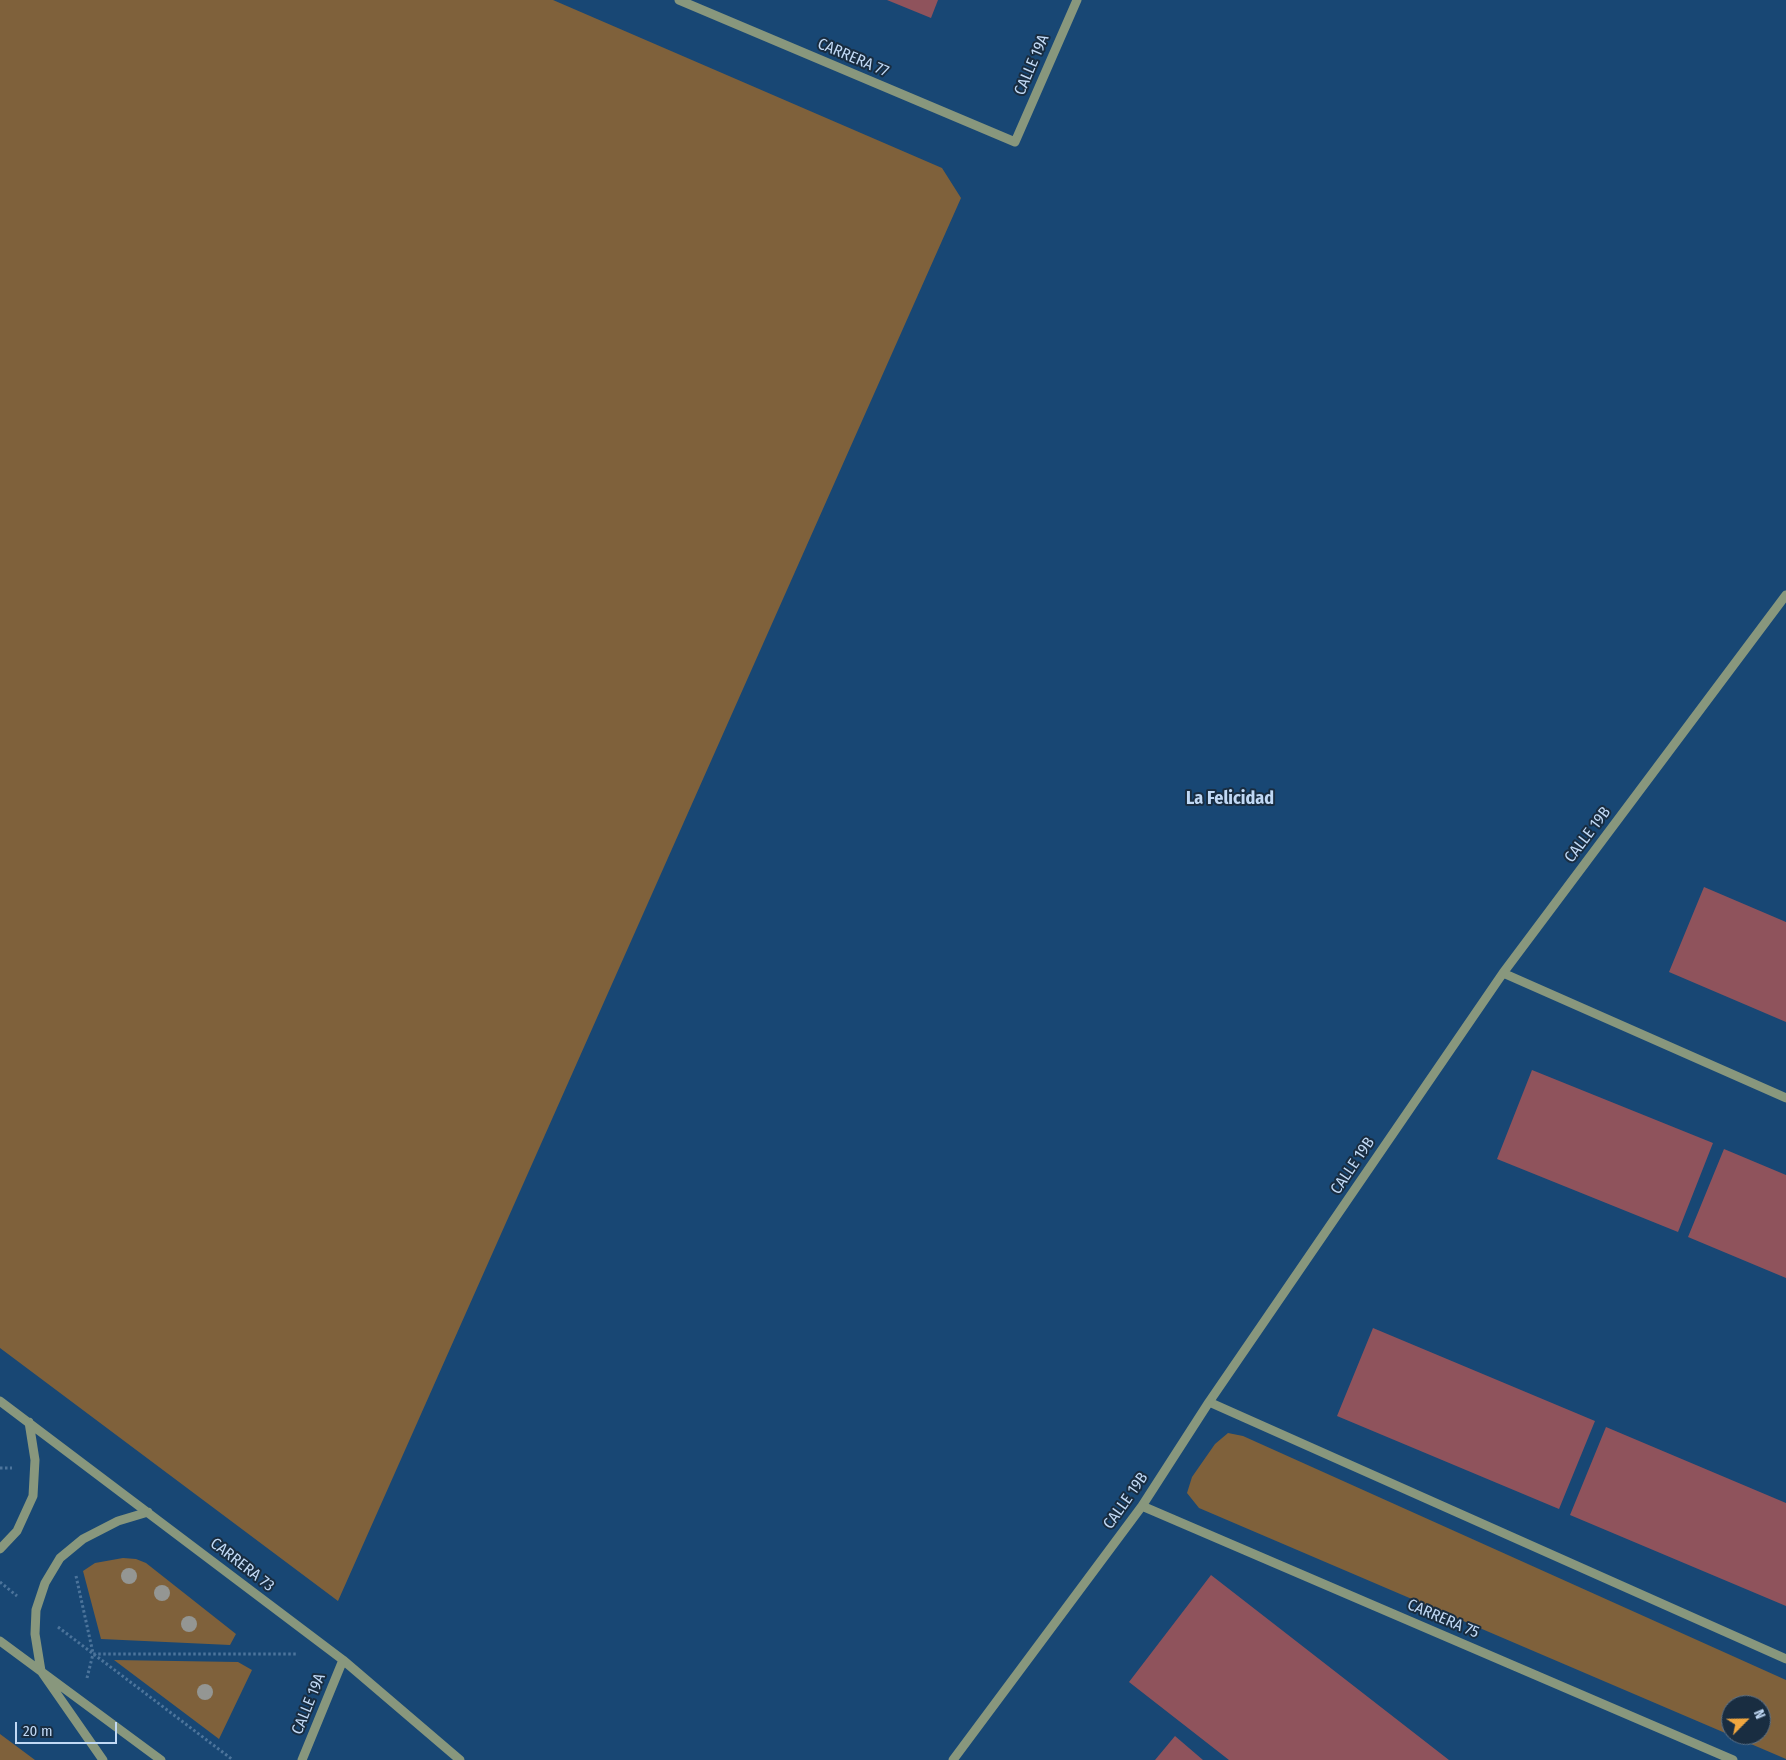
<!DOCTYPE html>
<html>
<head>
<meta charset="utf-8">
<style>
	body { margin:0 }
	#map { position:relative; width:1786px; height:1760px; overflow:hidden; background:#184774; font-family:"Fira Sans Condensed",sans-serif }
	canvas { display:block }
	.north { position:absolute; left:1721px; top:1695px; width:50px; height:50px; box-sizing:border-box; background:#192d41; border:1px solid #5c7289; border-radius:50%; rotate:67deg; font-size:14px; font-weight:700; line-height:20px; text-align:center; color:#c1d9f5 }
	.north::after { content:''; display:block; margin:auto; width:18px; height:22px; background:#f0a63f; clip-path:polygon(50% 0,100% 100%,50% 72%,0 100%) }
	.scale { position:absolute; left:15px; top:1722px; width:102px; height:22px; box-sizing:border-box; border:2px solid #c1d9f5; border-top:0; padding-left:6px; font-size:15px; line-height:18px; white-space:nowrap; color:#c1d9f5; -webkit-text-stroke:4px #192d41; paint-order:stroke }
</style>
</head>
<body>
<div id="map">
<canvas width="1786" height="1760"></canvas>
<div class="north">N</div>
<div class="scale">20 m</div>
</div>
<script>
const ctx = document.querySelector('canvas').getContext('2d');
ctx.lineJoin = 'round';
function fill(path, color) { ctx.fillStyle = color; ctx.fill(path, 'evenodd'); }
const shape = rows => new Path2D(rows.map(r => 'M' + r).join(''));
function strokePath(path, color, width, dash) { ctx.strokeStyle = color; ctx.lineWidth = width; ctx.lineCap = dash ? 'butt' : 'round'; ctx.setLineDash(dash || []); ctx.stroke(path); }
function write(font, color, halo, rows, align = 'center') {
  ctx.font = font + ' "Fira Sans Condensed",sans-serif'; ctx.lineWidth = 4; ctx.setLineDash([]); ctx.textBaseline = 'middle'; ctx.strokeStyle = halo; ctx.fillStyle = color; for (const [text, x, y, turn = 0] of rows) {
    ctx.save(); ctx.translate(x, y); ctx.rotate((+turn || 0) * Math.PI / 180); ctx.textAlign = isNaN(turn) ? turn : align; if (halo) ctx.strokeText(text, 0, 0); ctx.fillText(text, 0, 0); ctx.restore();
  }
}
const green = shape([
	[0,0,553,0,942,168,961,198,338,1601,0,1348],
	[1228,1433,1243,1436,1786,1680,1786,1759,1199,1508,1187,1493,1192,1477,1215,1444],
	[1731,1705,1761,1705,1761,1735,1731,1735],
	[123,1558,136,1559,146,1563,236,1634,230,1645,101,1639,83,1571,95,1563],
	[114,1660,238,1662,252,1670,219,1739],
	[0,1734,35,1760,0,1760]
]);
const building = shape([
	[887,0,938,0,931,18],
	[1704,887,1786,922,1786,1022,1669,972],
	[1532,1070,1713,1143,1678,1232,1497,1159],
	[1724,1149,1786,1175,1786,1278,1688,1237],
	[1373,1328,1595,1421,1559,1509,1337,1416],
	[1606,1427,1786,1503,1786,1606,1570,1515],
	[1211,1575,1449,1760,1229,1760,1129,1682],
	[1175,1736,1203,1760,1155,1760]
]);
const path = shape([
	[0,1468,12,1468],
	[76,1576,93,1653],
	[0,1582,17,1596],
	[58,1627,233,1760],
	[87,1678,93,1654,297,1654]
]);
const minor = shape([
	[679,0,1015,142,1077,0],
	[1503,973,1786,1098],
	[0,1401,343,1660,460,1760],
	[1209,1402,1786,1659],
	[1142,1506,1733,1760],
	[0,1549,17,1531,33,1496,35,1460,29,1422],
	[0,1641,161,1760],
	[103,1760,41,1671,35,1634,36,1610,45,1583,60,1558,83,1539,118,1521,148,1512],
	[302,1760,343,1660],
	[953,1760,1142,1506,1209,1402,1503,973,1786,595]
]);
const trees = [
	[129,1576],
	[162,1593],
	[189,1624],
	[205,1692]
];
const streetNames = [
	["CARRERA 77",853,58,23],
	["CALLE 19A",1032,65,-67],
	["CALLE 19B",1588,835,-53],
	["CALLE 19B",1353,1166,-56],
	["CALLE 19B",1126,1501,-55],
	["CARRERA 73",242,1565,38],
	["CARRERA 75",1443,1619,23],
	["CALLE 19A",309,1704,-68]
];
const neighbourhoodNames = [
	["La Felicidad",1230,799]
];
fill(green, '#7f613b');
fill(building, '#8f535c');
strokePath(path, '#4c749b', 3, [2.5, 2.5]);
strokePath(minor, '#88977d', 9);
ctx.fillStyle = '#949693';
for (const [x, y] of trees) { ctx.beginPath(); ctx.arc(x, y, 8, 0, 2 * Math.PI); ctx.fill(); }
write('16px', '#c1d9f5', '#192d41', streetNames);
write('bold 18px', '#c1d9f5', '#192d41', neighbourhoodNames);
</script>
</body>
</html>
